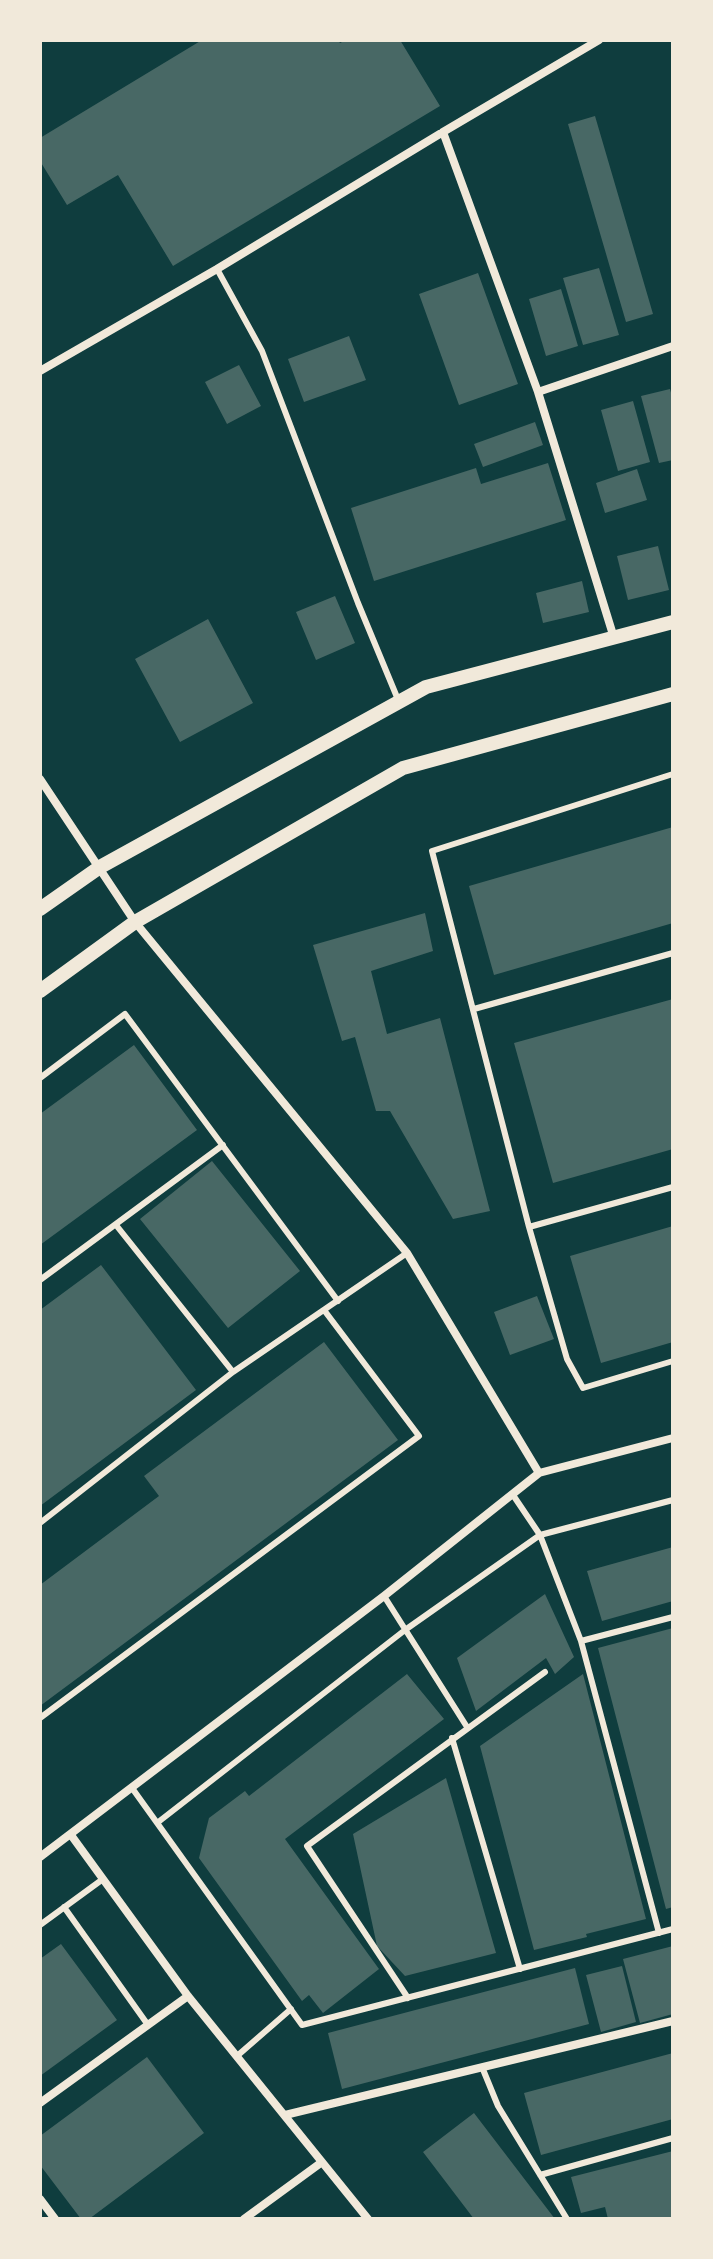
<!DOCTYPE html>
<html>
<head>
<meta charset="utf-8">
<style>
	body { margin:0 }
	#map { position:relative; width:713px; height:2259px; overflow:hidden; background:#0f3d3e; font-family:Bitter,serif }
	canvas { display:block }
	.frame { position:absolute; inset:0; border:42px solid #f1e9da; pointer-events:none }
</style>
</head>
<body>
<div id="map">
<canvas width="713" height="2259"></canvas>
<div class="frame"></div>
</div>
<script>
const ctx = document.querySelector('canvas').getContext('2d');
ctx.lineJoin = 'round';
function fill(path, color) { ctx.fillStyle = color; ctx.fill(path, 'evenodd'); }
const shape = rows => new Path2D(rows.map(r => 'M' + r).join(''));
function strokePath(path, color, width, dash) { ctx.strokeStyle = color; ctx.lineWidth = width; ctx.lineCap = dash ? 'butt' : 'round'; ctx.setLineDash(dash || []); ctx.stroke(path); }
const building = shape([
	[202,40,338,40,340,43,346,40,400,40,440,106,173,266,118,175,67,205,40,161,40,138],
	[595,116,653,314,626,322,568,124],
	[599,268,619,335,583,345,563,278],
	[478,273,518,384,459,405,419,294],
	[561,289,578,346,546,356,529,299],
	[349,336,366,380,304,402,288,359],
	[239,365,261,406,227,424,205,382],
	[670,389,673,400,673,460,659,463,641,396],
	[633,401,650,462,618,471,601,410],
	[535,422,543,445,483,467,474,444],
	[548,463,566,520,374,581,351,508,476,468,481,484],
	[637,469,647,500,605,513,596,483],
	[658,546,669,590,628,600,617,556],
	[582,581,589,612,543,623,536,593],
	[335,596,355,643,316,660,296,612],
	[208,619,253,703,180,742,135,659],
	[673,827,673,923,494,975,469,886],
	[425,913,433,951,371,971,387,1034,440,1018,490,1211,453,1219,390,1111,376,1111,355,1037,342,1041,313,945],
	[673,999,673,1149,553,1183,514,1043],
	[134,1045,197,1130,40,1245,40,1114],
	[212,1161,300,1271,228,1328,140,1219],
	[673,1226,673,1342,601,1363,570,1256],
	[101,1265,196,1390,40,1506,40,1310],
	[537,1296,554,1339,510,1355,494,1312],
	[324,1342,398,1440,40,1706,40,1585,159,1496,144,1476],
	[673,1547,673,1601,602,1621,587,1571],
	[545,1594,574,1657,555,1674,546,1658,476,1711,457,1658],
	[673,1628,673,1907,666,1909,598,1648],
	[407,1674,444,1719,285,1839,379,1969,323,2013,309,1995,302,2001,199,1858,209,1818,245,1791,249,1796],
	[583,1674,646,1919,586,1934,587,1937,534,1950,480,1746],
	[446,1778,496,1953,405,1976,377,1946,353,1834],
	[61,1944,117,2020,40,2076,40,1959],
	[673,1946,673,2014,640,2023,623,1959],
	[622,1966,636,2022,601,2032,586,1975],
	[575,1968,589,2024,342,2089,328,2033],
	[673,2053,673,2119,541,2155,524,2093],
	[147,2057,204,2133,89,2219,81,2219,40,2165,40,2136],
	[474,2113,555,2219,474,2219,423,2152],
	[673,2151,673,2217,665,2219,608,2219,605,2207,581,2213,571,2177]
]);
const service = shape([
	[217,269,262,351,358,603,399,702],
	[673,774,432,851,529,1227,567,1359,583,1388,673,1361],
	[474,1009,673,953],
	[40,1078,125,1014,338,1301],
	[116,1225,233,1372],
	[529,1227,673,1187],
	[40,1280,223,1145],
	[513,1495,540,1535,581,1641,659,1933],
	[40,1523,233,1372,407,1253],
	[384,1596,467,1727],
	[581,1641,673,1617],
	[40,1718,419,1436,324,1310],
	[452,1738,520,1969],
	[132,1788,302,2025,673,1929],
	[157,1823,405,1630,540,1535,673,1500],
	[64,1907,148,2025],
	[40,1925,103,1879],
	[408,1998,307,1846,545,1672],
	[237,2056,291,2009],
	[482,2067,498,2106,567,2219],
	[540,2175,673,2138]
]);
const minor = shape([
	[443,132,538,392,614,638],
	[40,371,217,269,443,132,599,40],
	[538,392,673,346],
	[40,779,135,922,407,1253,539,1473],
	[71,1835,188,1996,368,2219],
	[40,1857,384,1596,539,1473,673,1438],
	[40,2103,188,1996],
	[285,2115,673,2021],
	[40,2199,55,2219],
	[244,2219,322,2162]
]);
const tertiary = shape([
	[40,909,100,867,426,687,673,622],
	[40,991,135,922,403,768,673,694]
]);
fill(building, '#486865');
strokePath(service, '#f1e9da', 6);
strokePath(minor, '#f1e9da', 8);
strokePath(tertiary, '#f1e9da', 14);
</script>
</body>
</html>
